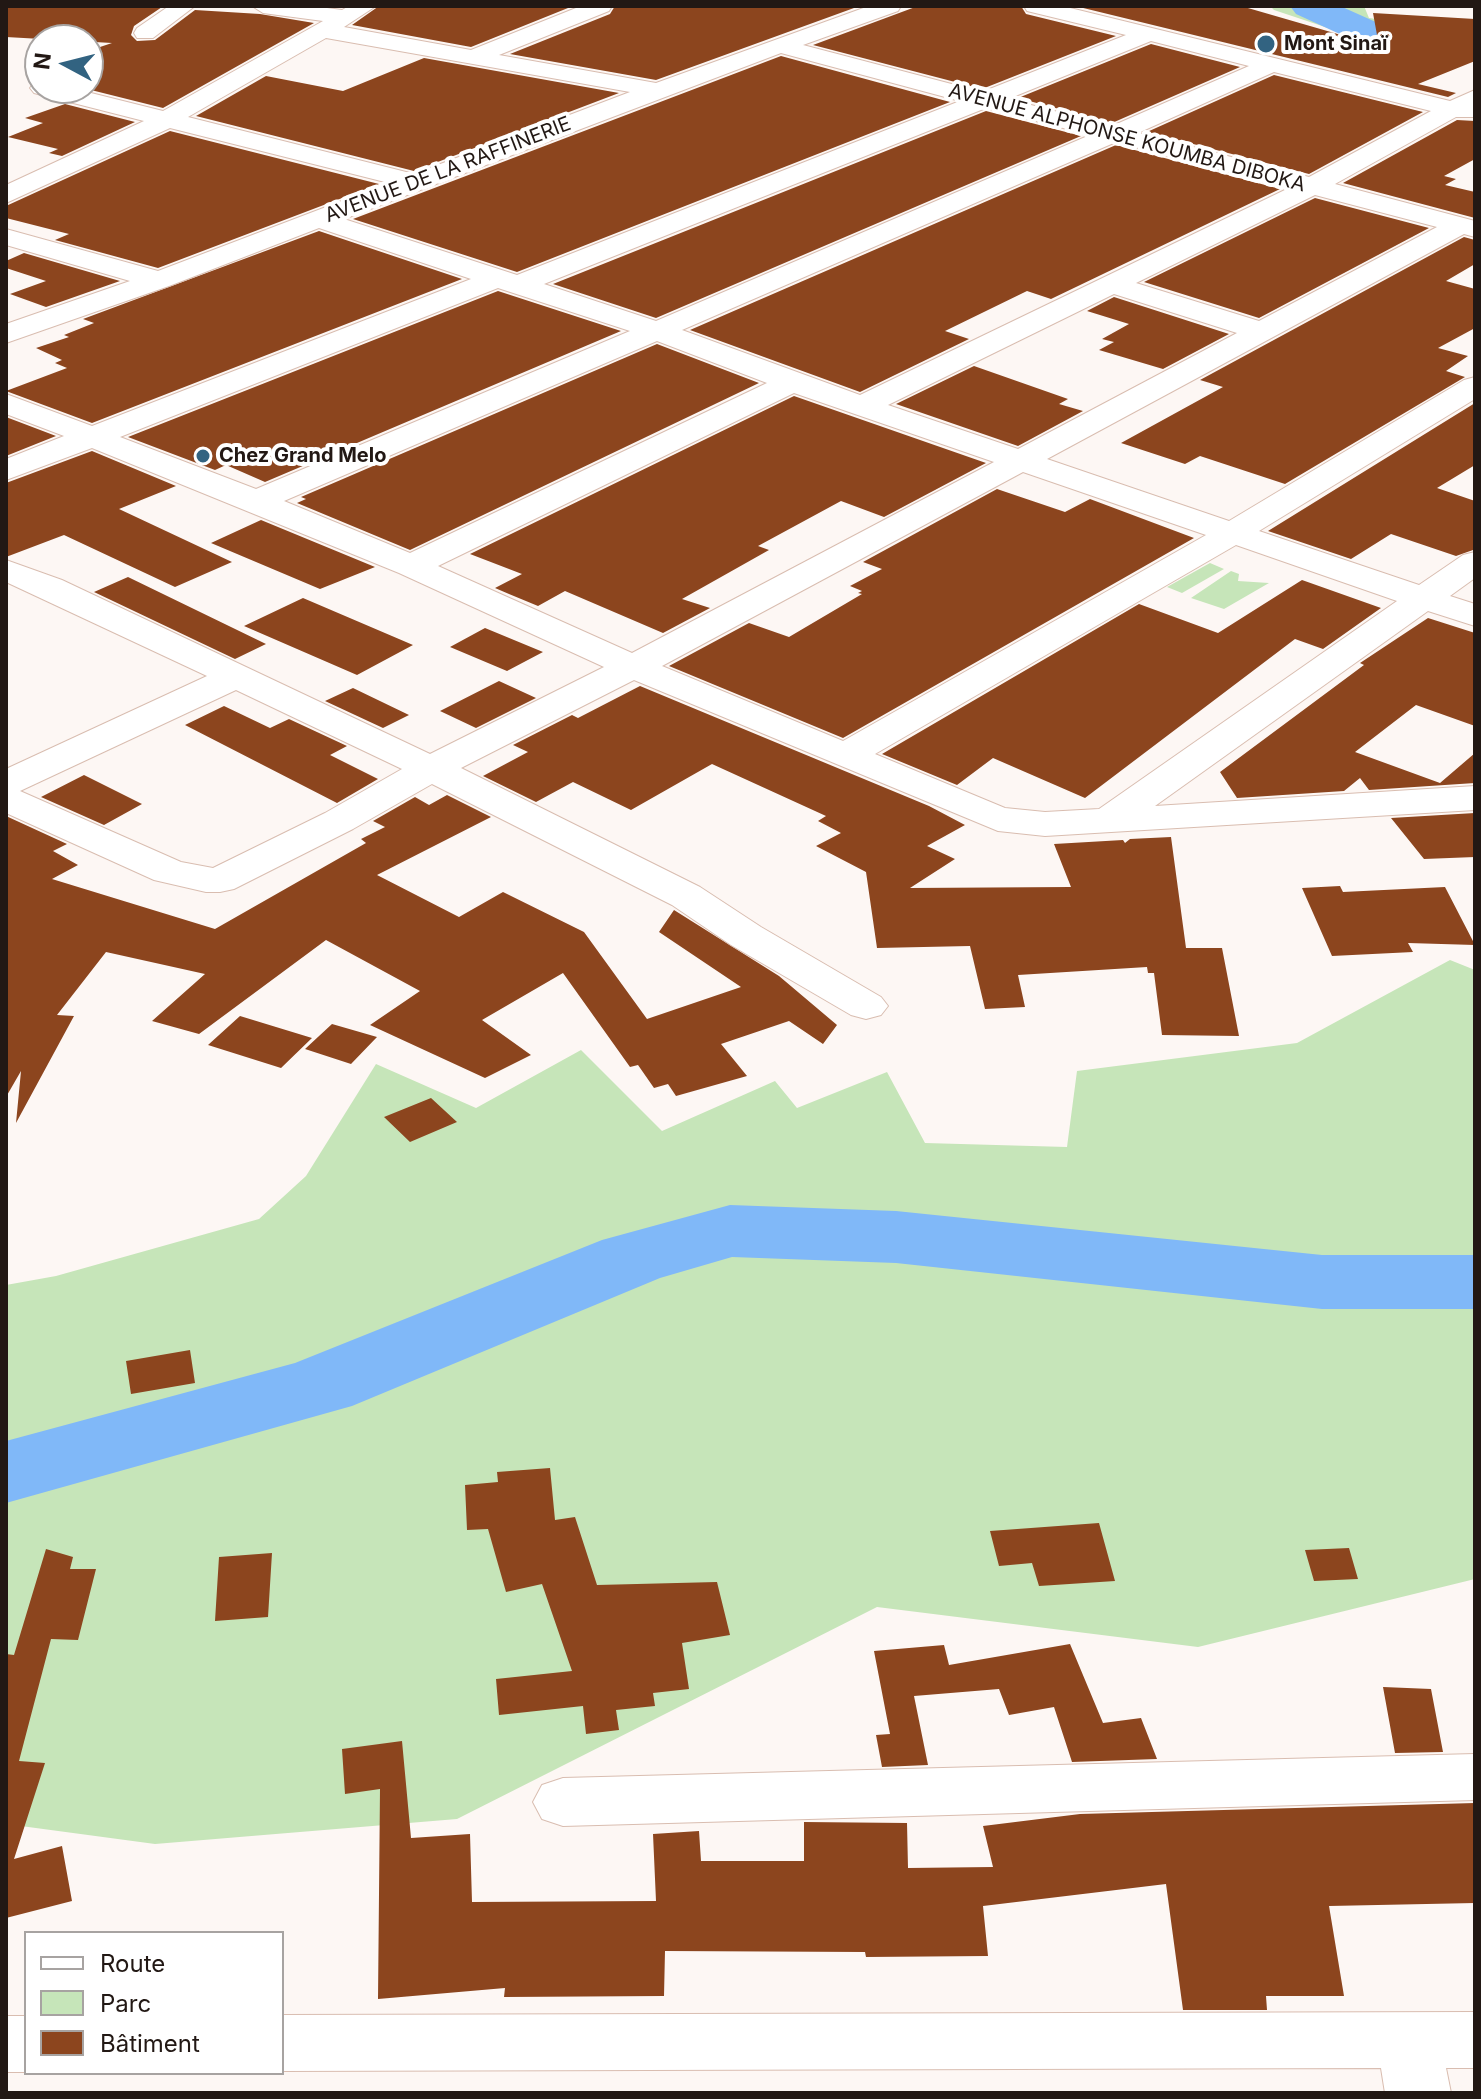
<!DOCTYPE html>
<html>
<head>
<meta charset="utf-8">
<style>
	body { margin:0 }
	#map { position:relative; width:1481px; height:2099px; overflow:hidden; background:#fdf7f4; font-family:Inter,sans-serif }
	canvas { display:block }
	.frame { position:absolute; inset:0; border:8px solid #221814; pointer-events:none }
	.legend { position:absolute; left:24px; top:1931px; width:260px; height:144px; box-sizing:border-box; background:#fff; border:2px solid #a7a3a1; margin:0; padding:10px 14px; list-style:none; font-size:24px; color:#221814 }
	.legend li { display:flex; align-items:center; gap:16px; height:40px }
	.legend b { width:40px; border:2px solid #a7a3a1 }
	.north { position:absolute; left:24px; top:24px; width:80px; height:80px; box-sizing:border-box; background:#fff; border:2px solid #a7a3a1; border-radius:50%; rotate:277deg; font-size:22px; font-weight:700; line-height:32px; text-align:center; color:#221814 }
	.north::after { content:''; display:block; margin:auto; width:28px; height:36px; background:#326381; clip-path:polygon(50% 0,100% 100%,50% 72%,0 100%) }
</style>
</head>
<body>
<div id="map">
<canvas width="1481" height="2099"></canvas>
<div class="frame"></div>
<ul class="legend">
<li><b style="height:10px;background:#fff"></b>Route</li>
<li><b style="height:22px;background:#c6e5b9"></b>Parc</li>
<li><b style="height:22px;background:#8c451e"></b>Bâtiment</li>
</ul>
<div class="north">N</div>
</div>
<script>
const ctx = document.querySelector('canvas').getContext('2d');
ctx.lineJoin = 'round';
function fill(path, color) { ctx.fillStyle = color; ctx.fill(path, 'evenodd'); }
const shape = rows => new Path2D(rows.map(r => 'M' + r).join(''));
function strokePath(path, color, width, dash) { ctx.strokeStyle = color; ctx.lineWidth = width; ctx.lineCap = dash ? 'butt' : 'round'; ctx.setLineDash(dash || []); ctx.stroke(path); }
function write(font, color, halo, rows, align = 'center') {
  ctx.font = font + ' Inter,sans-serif'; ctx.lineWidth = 8; ctx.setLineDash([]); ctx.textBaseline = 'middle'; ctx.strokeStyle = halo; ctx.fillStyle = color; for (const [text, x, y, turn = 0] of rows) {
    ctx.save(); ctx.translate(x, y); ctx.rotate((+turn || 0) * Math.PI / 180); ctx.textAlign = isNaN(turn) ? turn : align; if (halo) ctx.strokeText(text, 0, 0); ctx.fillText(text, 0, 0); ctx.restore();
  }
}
const green = shape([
	[1270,6,1364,6,1369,18,1414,24,1390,56,1335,42,1349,35,1274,10],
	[1210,563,1224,569,1182,593,1167,587],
	[1231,571,1239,574,1238,581,1269,583,1224,609,1191,598],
	[1450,960,1475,970,1475,1579,1198,1647,877,1607,457,1819,155,1844,6,1824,6,1285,56,1276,259,1219,306,1176,376,1064,476,1108,581,1050,662,1131,775,1081,797,1108,887,1072,925,1143,1067,1147,1077,1071,1297,1043]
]);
const river = shape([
	[1290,6,1340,6,1387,27,1475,30,1475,54,1380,50,1366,46,1296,14,1290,6],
	[730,1205,896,1211,1322,1255,1475,1255,1475,1309,1322,1309,896,1263,732,1257,660,1278,352,1406,6,1503,6,1441,295,1363,602,1240,730,1205]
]);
const building = shape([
	[6,6,162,7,134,26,131,35,137,41,155,40,195,10,260,14,314,23,163,108,83,88,88,88,88,51,112,43,6,37],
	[379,6,573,6,471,47,352,25],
	[615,6,841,6,854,8,656,80,510,54,610,14],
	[918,6,1021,6,1026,14,1116,36,982,89,813,45],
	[1075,6,1241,6,1379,46,1373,13,1475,19,1475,61,1418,84,1456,93,1448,97],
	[1151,44,1240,67,1112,123,1018,98],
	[781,56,950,102,517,272,353,219],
	[424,58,619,93,414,171,196,116,266,76,343,91],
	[1274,75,1423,112,1309,174,1147,132],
	[65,104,135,122,62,156,49,153,58,149,8,137,43,123,25,118],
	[986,111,1081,136,656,318,553,284],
	[1457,120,1475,121,1475,159,1444,176,1456,179,1445,185,1475,192,1475,218,1343,183],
	[170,131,379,184,158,268,55,240,69,234,6,218,6,206],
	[1116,145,1280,189,1051,299,1027,291,945,331,969,339,860,392,690,330],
	[1315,198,1429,228,1259,318,1144,282],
	[319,231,462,279,92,423,6,391,67,368,55,363,62,360,36,348,69,337,64,335,94,323,83,319],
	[1464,237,1475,240,1475,264,1446,281,1475,289,1475,328,1438,348,1468,356,1446,371,1465,377,1285,484,1200,456,1185,464,1121,443,1223,387,1200,380],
	[24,253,120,281,46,307,10,294,46,281,6,268,6,261],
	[498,291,621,331,265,482,226,465,215,470,128,437],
	[1114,297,1229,334,1163,369,1099,350,1114,342,1102,339,1129,324,1087,311],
	[657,344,759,383,410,550,297,503,306,499,301,497],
	[974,366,1068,399,1059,404,1083,411,1018,446,896,404],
	[794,396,986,463,884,517,841,501,758,546,769,550,682,599,710,608,663,633,565,591,538,606,509,594,495,588,522,574,470,554],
	[1475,403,1475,465,1437,488,1475,501,1473,550,1456,556,1391,534,1351,559,1268,531],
	[6,417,56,436,6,456],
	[92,451,176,486,119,509,232,562,175,587,64,535,6,557,6,483],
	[997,489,1065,512,1090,499,1194,538,843,738,669,666,749,623,789,637,862,594,858,593,862,591,850,586,882,569,863,562],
	[261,520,375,567,320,589,211,543],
	[128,577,266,644,235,659,94,592],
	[1302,580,1381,608,1323,649,1295,639,1085,798,993,758,957,785,882,754,1139,604,1218,633],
	[303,598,413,645,357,675,244,626],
	[1428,618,1475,633,1475,726,1416,705,1355,752,1440,783,1475,753,1475,783,1369,790,1360,778,1344,791,1237,798,1220,772,1364,665,1360,663],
	[485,628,543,652,507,671,450,647],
	[499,681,536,698,476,728,440,711],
	[640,686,929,806,965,825,927,846,955,859,910,888,1071,887,1054,844,1123,840,1125,843,1130,839,1171,837,1186,948,1222,948,1239,1036,1162,1035,1154,973,1148,973,1147,967,1018,975,1025,1007,985,1009,970,946,877,948,866,872,816,846,841,833,818,821,826,816,712,764,631,810,573,782,536,802,483,776,528,752,513,745,572,715,578,718],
	[353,688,409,715,383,728,325,701],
	[224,706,270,728,289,719,347,746,330,755,378,779,337,803,185,725],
	[84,775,142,804,104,825,41,797],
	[447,795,491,817,377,875,459,917,503,892,584,932,647,1019,741,987,659,932,674,910,779,976,837,1025,823,1044,789,1021,721,1044,747,1076,676,1096,668,1084,654,1088,638,1065,630,1067,563,973,482,1020,531,1055,485,1078,370,1025,420,991,326,940,199,1034,152,1021,205,974,106,952,57,1015,74,1016,16,1123,21,1071,6,1097,6,816,67,844,53,851,78,865,52,879,215,929,366,843,361,839,385,827,373,821,415,797,429,805],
	[1475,813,1475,857,1424,859,1391,818],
	[1340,886,1343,892,1445,887,1475,945,1408,943,1413,952,1332,956,1302,888],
	[240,1016,312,1038,281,1068,208,1045],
	[332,1024,377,1037,351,1064,305,1049],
	[431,1098,457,1122,410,1142,384,1117],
	[190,1350,195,1383,131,1394,126,1361],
	[550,1468,555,1520,575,1517,597,1585,717,1582,730,1635,682,1643,689,1689,653,1693,655,1706,616,1710,619,1730,586,1734,583,1706,499,1715,496,1679,572,1671,542,1584,506,1592,488,1529,467,1530,465,1485,498,1482,497,1472],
	[1099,1523,1115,1581,1039,1586,1032,1563,999,1566,990,1531],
	[1349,1548,1358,1579,1314,1581,1305,1550],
	[46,1549,73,1557,70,1569,96,1569,78,1640,51,1639,19,1761,45,1763,14,1859,62,1846,72,1901,6,1918,6,1654,14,1655],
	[272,1553,268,1617,215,1621,219,1557],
	[1070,1644,1103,1723,1141,1718,1157,1759,1072,1762,1054,1707,1009,1715,999,1689,914,1696,928,1765,882,1767,876,1735,890,1734,874,1651,944,1645,949,1665],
	[1383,1687,1431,1689,1443,1752,1395,1753],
	[402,1741,411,1838,470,1834,472,1902,656,1901,653,1834,699,1831,701,1861,804,1861,804,1822,907,1823,908,1868,993,1867,983,1826,1080,1814,1475,1803,1475,1903,1329,1906,1344,1996,1266,1996,1267,2010,1183,2010,1166,1884,983,1906,988,1956,866,1957,865,1952,665,1951,664,1996,504,1997,505,1988,378,1999,380,1789,345,1794,342,1749]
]);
const minor = shape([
	[169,6,195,6,153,38,137,38,134,33,137,28,169,6],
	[252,6,312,6,342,10,349,6,376,6,344,27,471,50,581,6,612,6,609,11,499,55,656,83,869,6,901,6,898,11,803,45,982,92,1126,35,1027,11,1024,6,1062,6,1450,101,1475,90,1473,117,1456,117,1335,184,1475,221,1475,237,1464,234,1047,459,1229,521,1464,380,1475,377,1475,399,1259,531,1419,585,1463,555,1475,552,1475,578,1450,596,1475,604,1475,626,1428,611,1155,806,1475,786,1475,810,1045,836,998,831,634,680,461,768,700,887,761,927,881,997,888,1006,881,1015,866,1019,851,1015,731,945,672,905,432,784,353,829,234,889,220,892,206,892,154,880,6,813,6,769,207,676,6,582,6,560,62,580,430,754,604,667,399,573,92,448,6,480,6,459,64,436,6,414,6,394,92,426,471,279,319,228,169,286,6,343,6,324,130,281,6,245,6,229,158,271,389,183,170,128,6,203,6,185,144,121,34,93,30,88,34,83,40,81,40,88,71,88,163,111,323,21,263,13,252,6],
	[326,38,473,64,630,92,414,174,188,117,326,38],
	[1151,41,1249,66,1112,126,1008,99,1151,41],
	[781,53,960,101,517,275,344,219,781,53],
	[1274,72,1431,111,1309,177,1138,133,1274,72],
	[986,108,1090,135,656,321,544,284,986,108],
	[1116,142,1289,188,860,395,682,330,1116,142],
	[1315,195,1437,227,1259,321,1136,283,1315,195],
	[498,288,630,331,256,489,120,437,498,288],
	[1114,294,1237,333,1018,449,888,405,1114,294],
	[657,341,767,383,410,553,284,501,657,341],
	[794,393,994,462,632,653,438,566,794,393],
	[1023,472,1206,535,843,741,662,666,1023,472],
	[1236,545,1397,601,1099,809,1045,812,1005,808,875,754,1236,545],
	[236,690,402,769,325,813,213,868,181,862,20,791,236,690],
	[1475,1754,1475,1800,563,1826,542,1819,533,1802,542,1785,563,1778,1475,1754],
	[1475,2012,1475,2068,1446,2068,1451,2093,1385,2093,1381,2068,282,2071,282,2015,1475,2012],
	[6,2016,26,2016,26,2072,6,2072,6,2016]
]);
const markers = [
	[1266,44,10,"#326381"],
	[203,456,8,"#326381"]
];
const farPoinames = [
	["Mont Sinaï",1284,44],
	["Chez Grand Melo",219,456]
];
const farStreetnames = [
	["AVENUE ALPHONSE KOUMBA DIBOKA",1127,138,15],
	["AVENUE DE LA RAFFINERIE",448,170,-21]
];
fill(green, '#c6e5b9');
fill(river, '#80b8f8');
fill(building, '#8c451e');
strokePath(minor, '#d9bdb0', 2);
fill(minor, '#fff');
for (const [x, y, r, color] of markers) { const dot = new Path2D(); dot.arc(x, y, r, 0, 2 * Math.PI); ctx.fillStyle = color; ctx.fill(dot); strokePath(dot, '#fff', 3); }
write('bold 20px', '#221814', '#fff', farPoinames, 'left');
write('20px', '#221814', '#fff', farStreetnames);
</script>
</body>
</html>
